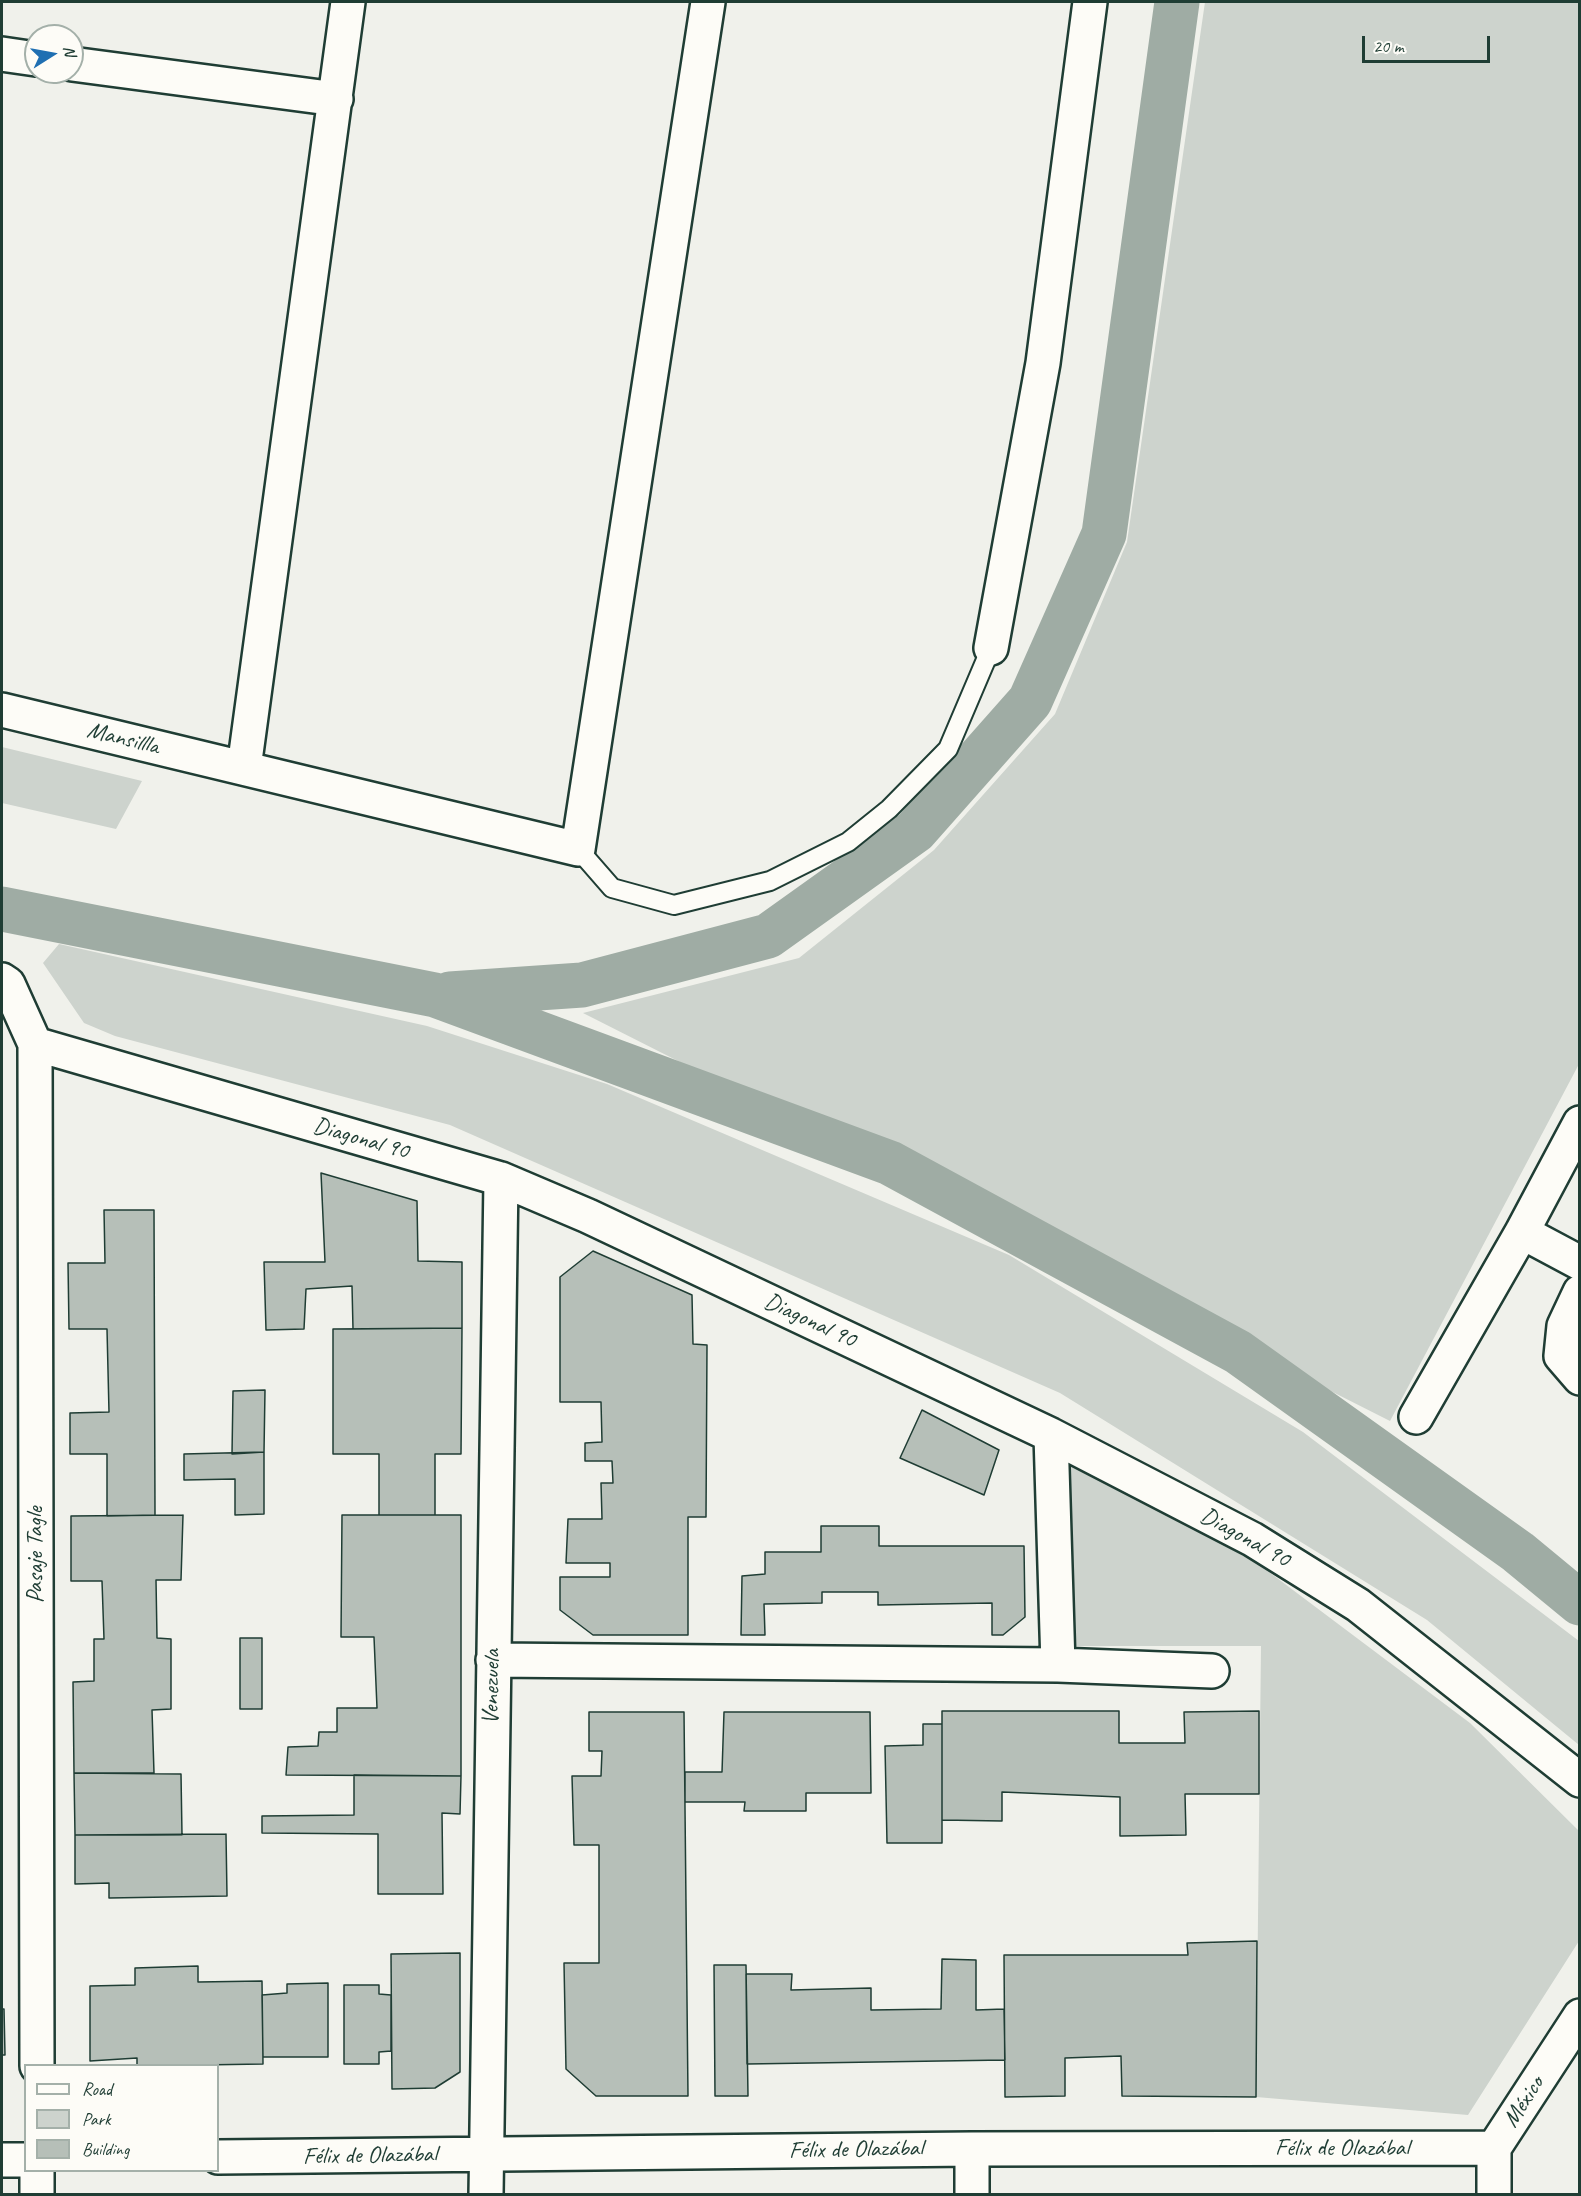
<!DOCTYPE html>
<html>
<head>
<meta charset="utf-8">
<style>
	body { margin:0 }
	#map { position:relative; width:1581px; height:2196px; overflow:hidden; background:#f0f1eb; font-family:Caveat,sans-serif }
	canvas { display:block }
	.frame { position:absolute; inset:0; border:3px solid #1f3d34; pointer-events:none }
	.legend { position:absolute; left:24px; top:2064px; width:195px; height:108px; box-sizing:border-box; background:#fdfcf7; border:2px solid #a4b0a9; margin:0; padding:8px 10px; list-style:none; font-size:18px; color:#1f3d34 }
	.legend li { display:flex; align-items:center; gap:12px; height:30px }
	.legend b { width:30px; border:2px solid #a4b0a9 }
	.north { position:absolute; left:24px; top:24px; width:60px; height:60px; box-sizing:border-box; background:#fdfcf7; border:2px solid #a4b0a9; border-radius:50%; rotate:79deg; font-size:16px; font-weight:700; line-height:24px; text-align:center; color:#1f3d34 }
	.north::after { content:''; display:block; margin:auto; width:21px; height:27px; background:#1f6fb2; clip-path:polygon(50% 0,100% 100%,50% 72%,0 100%) }
	.scale { position:absolute; left:1362px; top:36px; width:128px; height:27px; box-sizing:border-box; border:3px solid #1f3d34; border-top:0; padding-left:8px; font-size:18px; line-height:21px; white-space:nowrap; color:#1f3d34; -webkit-text-stroke:4px #fdfcf7; paint-order:stroke }
</style>
</head>
<body>
<div id="map">
<canvas width="1581" height="2196"></canvas>
<div class="frame"></div>
<ul class="legend">
<li><b style="height:8px;background:#fdfcf7"></b>Road</li>
<li><b style="height:16px;background:#cdd3cd"></b>Park</li>
<li><b style="height:16px;background:#b6bfb8"></b>Building</li>
</ul>
<div class="north">N</div>
<div class="scale">20 m</div>
</div>
<script>
const ctx = document.querySelector('canvas').getContext('2d');
ctx.lineJoin = 'round';
function fill(path, color) { ctx.fillStyle = color; ctx.fill(path, 'evenodd'); }
const shape = rows => new Path2D(rows.map(r => 'M' + r).join(''));
function strokePath(path, color, width, dash) { ctx.strokeStyle = color; ctx.lineWidth = width; ctx.lineCap = dash ? 'butt' : 'round'; ctx.setLineDash(dash || []); ctx.stroke(path); }
function write(font, color, halo, rows, align = 'center') {
  ctx.font = font + ' Caveat,sans-serif'; ctx.lineWidth = 6; ctx.setLineDash([]); ctx.textBaseline = 'middle'; ctx.strokeStyle = halo; ctx.fillStyle = color; for (const [text, x, y, turn = 0] of rows) {
    ctx.save(); ctx.translate(x, y); ctx.rotate((+turn || 0) * Math.PI / 180); ctx.textAlign = isNaN(turn) ? turn : align; if (halo) ctx.strokeText(text, 0, 0); ctx.fillText(text, 0, 0); ctx.restore();
  }
}
const green = shape([
	[1205,2,1579,2,1579,1064,1390,1421,583,1013,799,958,934,850,1055,714,1127,542],
	[2,747,142,781,116,829,2,803],
	[59,944,427,1026,607,1084,1009,1255,1303,1432,1579,1641,1579,1745,1427,1620,1060,1393,450,1125,115,1036,84,1023,43,963],
	[1068,1457,1261,1566,1470,1723,1579,1831,1579,1941,1468,2115,1256,2097,1261,1646,1071,1646]
]);
const canal = shape([
	[2,909,435,995,890,1163,1238,1352,1518,1552,1580,1603],
	[450,994,582,985,768,936,915,831,1030,701,1104,534,1177,2]
]);
const building = shape([
	[321,1173,417,1201,418,1261,462,1262,462,1328,353,1329,352,1286,306,1289,304,1329,266,1330,264,1262,325,1262,321,1173],
	[104,1210,154,1210,155,1515,107,1516,107,1454,70,1454,70,1413,109,1412,107,1329,69,1329,68,1263,105,1263,104,1210],
	[593,1251,692,1295,693,1344,707,1345,706,1517,688,1517,688,1635,593,1635,560,1610,560,1577,610,1577,610,1563,566,1563,568,1519,602,1519,601,1483,613,1483,612,1461,585,1461,585,1443,602,1442,601,1402,560,1402,560,1277,593,1251],
	[462,1328,461,1454,435,1454,435,1515,379,1515,379,1454,333,1454,333,1329,462,1328],
	[265,1390,264,1452,232,1454,233,1391,265,1390],
	[922,1410,999,1450,984,1495,900,1458,922,1410],
	[264,1452,264,1514,235,1515,235,1479,184,1480,184,1454,264,1452],
	[183,1515,181,1580,156,1580,157,1638,171,1639,171,1709,152,1710,154,1773,74,1773,73,1682,94,1681,94,1639,104,1639,102,1581,71,1581,71,1516,183,1515],
	[342,1515,461,1515,461,1776,286,1775,288,1747,318,1746,319,1732,337,1732,337,1708,377,1708,374,1637,341,1637,342,1515],
	[821,1526,879,1526,879,1546,1024,1546,1025,1617,1003,1635,992,1635,992,1603,878,1605,878,1592,822,1592,822,1603,764,1604,765,1635,741,1635,742,1576,765,1574,765,1552,821,1552,821,1526],
	[240,1638,262,1638,262,1709,240,1709,240,1638],
	[942,1711,1119,1711,1119,1743,1185,1743,1184,1712,1259,1711,1259,1794,1185,1794,1186,1835,1120,1836,1120,1797,1002,1792,1002,1821,942,1820,942,1711],
	[589,1712,684,1712,688,2096,596,2096,566,2069,564,1963,599,1963,599,1845,574,1845,572,1776,601,1776,602,1751,589,1751,589,1712],
	[724,1712,870,1712,871,1793,806,1793,806,1811,744,1811,745,1802,685,1802,685,1772,722,1772,724,1712],
	[923,1724,942,1724,942,1843,887,1843,885,1746,923,1745,923,1724],
	[74,1773,181,1774,182,1835,75,1835,74,1773],
	[354,1775,461,1776,460,1814,442,1813,443,1894,378,1894,378,1834,262,1833,262,1816,354,1815,354,1775],
	[226,1834,227,1896,109,1898,109,1883,75,1884,75,1835,226,1834],
	[1257,1941,1256,2097,1122,2096,1121,2056,1065,2058,1065,2096,1005,2097,1004,1955,1188,1955,1187,1943,1257,1941],
	[460,1953,460,2072,435,2088,392,2089,391,1954,460,1953],
	[942,1959,976,1960,976,2010,1004,2009,1005,2060,747,2064,746,1974,792,1974,791,1990,871,1988,871,2010,941,2009,942,1959],
	[714,1965,746,1965,748,2096,715,2096,714,1965],
	[198,1966,198,1982,262,1981,263,2064,137,2066,137,2058,90,2061,90,1986,135,1985,135,1968,198,1966],
	[328,1983,328,2057,263,2057,262,1995,287,1993,287,1984,328,1983],
	[344,1985,379,1985,379,1994,391,1995,391,2051,379,2052,379,2064,344,2064,344,1985],
	[2,2009,4,2009,5,2055,2,2055,2,2009]
]);
const lane = shape([
	[578,849,612,888,674,905,770,881,848,842,889,809,948,749,991,648]
]);
const street = shape([
	[2,54,36,59],
	[72,64,336,99],
	[991,648,1043,363,1090,2],
	[2,710,578,849,708,2],
	[244,768,348,2],
	[2,980,8,984,35,1044,501,1179,588,1216,1051,1435,1252,1539,1358,1605,1580,1780],
	[35,1044,37,2066],
	[1522,1232,1580,1263],
	[1580,1292,1564,1326,1561,1356,1580,1378],
	[1416,1417,1522,1232,1580,1123],
	[1051,1435,1058,1665],
	[493,1660,1058,1665,1212,1671],
	[972,2149,972,2194],
	[218,2157,972,2149,1494,2148],
	[2,2160,26,2160],
	[37,2194,37,2170],
	[486,2194,501,1179],
	[1494,2194,1494,2148,1580,2016]
]);
const streetNames = [
	["Mansillla",123,739,14],
	["Diagonal 90",361,1139,16],
	["Diagonal 90",810,1321,25],
	["Diagonal 90",1245,1538,29],
	["Pasaje Tagle",36,1555,-90],
	["Venezuela",492,1687,-89],
	["México",1524,2102,-57],
	["Félix de Olazábal",1342,2149],
	["Félix de Olazábal",856,2150,-1],
	["Félix de Olazábal",370,2156,-1]
];
fill(green, '#cdd3cd');
strokePath(canal, '#9faca4', 45);
fill(building, '#b6bfb8');
strokePath(building, '#1f3d34', 1.5);
strokePath(lane, '#1f3d34', 22);
strokePath(street, '#1f3d34', 38);
strokePath(lane, '#fdfcf7', 18);
strokePath(street, '#fdfcf7', 33);
write('24px', '#1f3d34', '#fdfcf7', streetNames);
</script>
</body>
</html>
